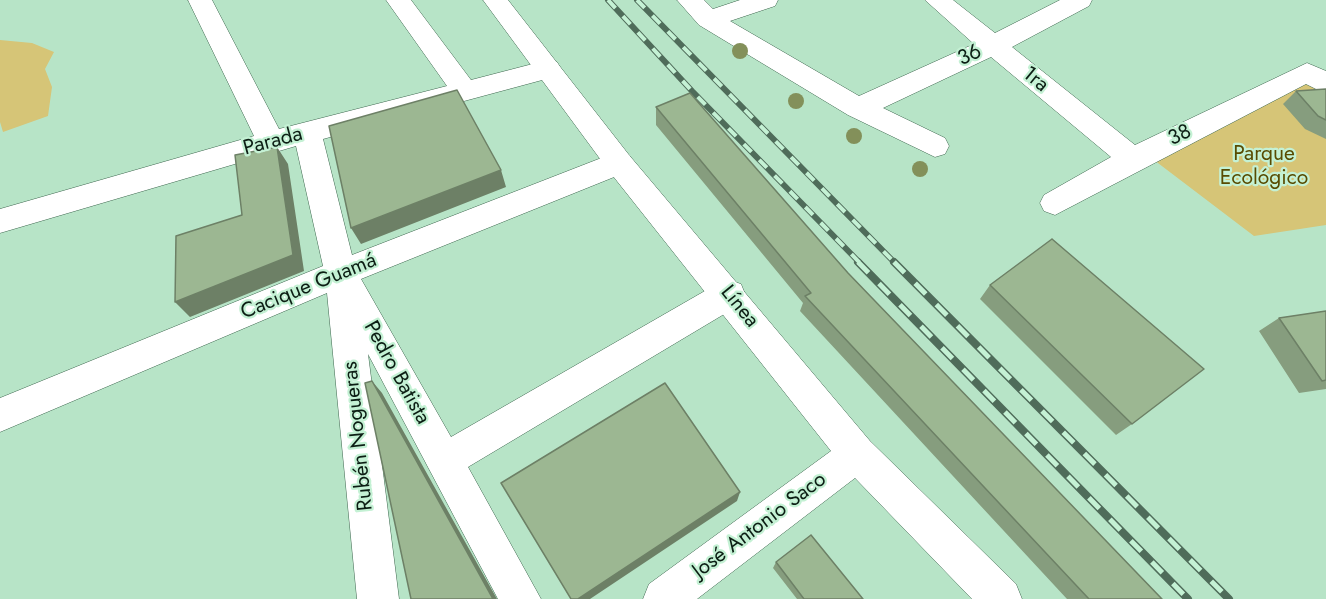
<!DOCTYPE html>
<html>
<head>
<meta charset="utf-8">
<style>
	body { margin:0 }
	canvas { display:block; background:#b7e4c7 }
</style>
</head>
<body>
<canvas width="1326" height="599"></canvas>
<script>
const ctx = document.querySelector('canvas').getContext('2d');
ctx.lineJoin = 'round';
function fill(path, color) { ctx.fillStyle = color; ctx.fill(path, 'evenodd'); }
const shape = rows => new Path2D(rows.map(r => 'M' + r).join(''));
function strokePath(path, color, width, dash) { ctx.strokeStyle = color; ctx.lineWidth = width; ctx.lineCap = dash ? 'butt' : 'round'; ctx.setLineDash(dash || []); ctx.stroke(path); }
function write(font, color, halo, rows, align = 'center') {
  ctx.font = font + ' Jost,sans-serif'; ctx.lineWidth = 4.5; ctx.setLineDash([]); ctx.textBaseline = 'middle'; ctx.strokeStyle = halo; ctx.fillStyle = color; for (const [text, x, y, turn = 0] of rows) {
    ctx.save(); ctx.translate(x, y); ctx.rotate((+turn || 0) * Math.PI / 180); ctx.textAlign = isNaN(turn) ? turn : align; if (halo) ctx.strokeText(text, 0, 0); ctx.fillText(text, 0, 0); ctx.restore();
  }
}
const green = shape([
	[0,40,32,43,54,52,45,69,52,87,48,116,3,132,0,122],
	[1305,80,1326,95,1326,225,1254,236,1150,157]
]);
const minor = shape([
	[188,0,212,0,279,129,447,86,386,0,411,0,471,80,548,60,557,62,561,69,557,76,323,139,352,255,609,155,619,152,629,155,634,163,629,171,361,279,451,437,717,284,729,280,741,284,745,294,741,304,468,467,541,599,498,599,368,354,399,599,357,599,327,293,0,432,0,398,323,266,296,146,0,233,0,209,254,136,188,0],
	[677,0,704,0,713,9,740,0,778,0,775,6,730,21,859,96,974,44,925,0,953,0,995,33,1060,0,1092,0,1089,6,1012,47,1135,145,1307,63,1326,71,1326,94,1306,84,1055,215,1044,211,1040,203,1044,195,1111,157,991,57,883,108,945,138,949,146,945,154,935,157,848,115,699,25,677,0]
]);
const major = shape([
	[483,0,508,0,629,155,870,441,1016,584,1022,599,972,599,855,478,697,599,643,599,649,584,831,451,609,171,483,0]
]);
const railFar1 = shape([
	[608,0,692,91,860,263],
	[637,0,895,263]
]);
const rail = shape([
	[858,262,1188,599],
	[894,262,1229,599]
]);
const trees = [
	[740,51],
	[796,101],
	[854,136],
	[920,169]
];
const wall = shape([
	[1326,89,1326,139,1305,129,1283,104,1296,91],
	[656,107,848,273,1162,599,1067,599,800,311,803,303,656,125],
	[990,285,1132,424,1116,435,980,299],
	[1326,311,1326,389,1299,393,1259,331,1279,318],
	[776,562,863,599,797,599,773,568]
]);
const shadedWall = shape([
	[277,147,288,164,304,271,190,317,175,302,293,255],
	[501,170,506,187,361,244,351,228],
	[372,381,382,393,497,599,493,599],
	[740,492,737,501,590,599,578,599]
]);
const building = shape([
	[1326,89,1326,120,1318,116,1296,91,1326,89],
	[457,90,501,170,351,228,329,126,457,90],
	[690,93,848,273,1162,599,1089,599,805,296,811,293,656,107,690,93],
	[277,147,293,255,175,302,176,236,242,215,235,155,277,147],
	[1052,239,1204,369,1132,424,990,285,1052,239],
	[1326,311,1326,380,1322,381,1279,318,1326,311],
	[372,381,493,599,411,599,365,383,372,381],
	[665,383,740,492,578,599,571,599,501,483,665,383],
	[811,535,863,599,804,599,776,562,811,535]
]);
const streetNames = [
	["36",970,56,-25],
	["1ra",1035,80,39],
	["38",1180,136,-26],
	["Parada",273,142,-15],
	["Cacique Guamá",309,287,-22],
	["Línea",739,307,51],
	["Pedro Batista",396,373,61],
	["Rubén Nogueras",359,436,-96],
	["José Antonio Saco",760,526,-37]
];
const parkNames = [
	["Parque",1264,155],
	["Ecológico",1264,179]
];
fill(green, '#d6c577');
strokePath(minor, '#3e674f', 1);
strokePath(major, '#3e674f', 1);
fill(minor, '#fff');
fill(major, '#fff');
strokePath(railFar1, '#4f6c5a', 6);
strokePath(rail, '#4f6c5a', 8);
strokePath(railFar1, '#c4f1d4', 4, [11]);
strokePath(rail, '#c4f1d4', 5, [15]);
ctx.fillStyle = '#83905a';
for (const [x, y] of trees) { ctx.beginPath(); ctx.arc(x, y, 8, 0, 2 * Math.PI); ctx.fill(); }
fill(wall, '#869d7e');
fill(shadedWall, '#6d8066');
fill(building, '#9cb792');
strokePath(building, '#6d8066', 1.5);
write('21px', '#0c1e14', '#c4f1d4', streetNames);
write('21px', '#584b01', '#c4f1d4', parkNames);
</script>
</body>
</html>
